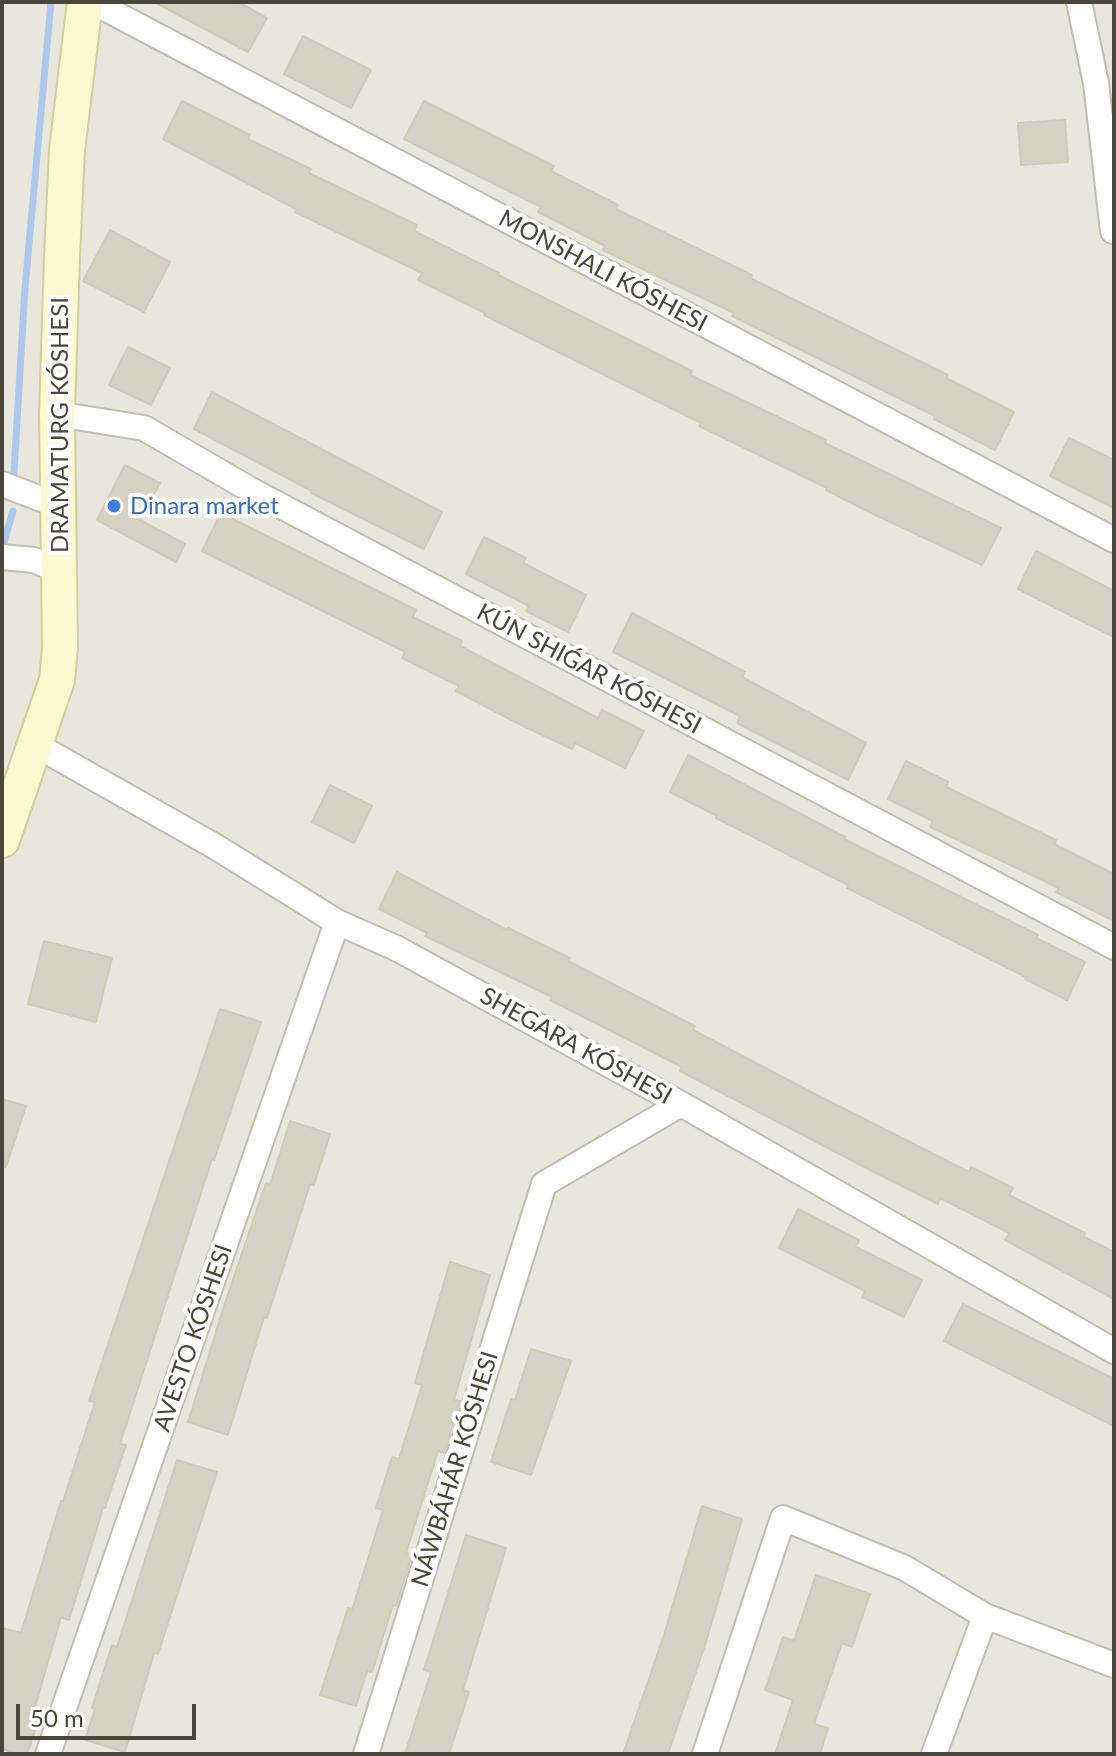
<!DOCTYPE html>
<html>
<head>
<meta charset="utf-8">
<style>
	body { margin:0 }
	#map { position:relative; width:1116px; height:1756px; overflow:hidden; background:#f5f4ec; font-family:Lato,sans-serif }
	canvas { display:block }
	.frame { position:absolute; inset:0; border:4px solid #4a463a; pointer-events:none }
	.scale { position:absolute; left:16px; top:1704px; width:180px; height:36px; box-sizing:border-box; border:4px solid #4a463a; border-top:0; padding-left:10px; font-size:24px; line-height:28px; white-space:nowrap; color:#4a463a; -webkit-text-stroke:6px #fff; paint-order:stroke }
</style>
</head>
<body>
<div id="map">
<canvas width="1116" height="1756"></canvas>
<div class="frame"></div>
<div class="scale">50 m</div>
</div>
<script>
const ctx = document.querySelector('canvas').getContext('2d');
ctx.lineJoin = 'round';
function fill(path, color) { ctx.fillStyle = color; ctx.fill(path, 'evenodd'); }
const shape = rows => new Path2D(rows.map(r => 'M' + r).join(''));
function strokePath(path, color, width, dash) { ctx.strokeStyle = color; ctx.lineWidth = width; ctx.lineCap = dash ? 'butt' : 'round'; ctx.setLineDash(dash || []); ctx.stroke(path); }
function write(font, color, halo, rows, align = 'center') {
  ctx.font = font + ' Lato,sans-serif'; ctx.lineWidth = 8; ctx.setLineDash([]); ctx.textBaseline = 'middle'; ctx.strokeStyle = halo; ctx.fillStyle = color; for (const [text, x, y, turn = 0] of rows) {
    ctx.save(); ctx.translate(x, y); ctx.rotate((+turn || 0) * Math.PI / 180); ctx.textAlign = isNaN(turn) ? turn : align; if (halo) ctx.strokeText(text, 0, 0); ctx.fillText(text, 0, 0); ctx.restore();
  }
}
const residential = shape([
	[2,2,1114,2,1114,1754,2,1754]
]);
const stream = shape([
	[14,472,25,288,51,2],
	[3,546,13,511]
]);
const building = shape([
	[154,2,238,2,267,18,248,52,154,2],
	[303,36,371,70,351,108,284,74,303,36],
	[182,101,250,135,248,139,311,169,309,173,417,225,414,231,499,273,498,275,692,371,690,375,826,440,825,443,1001,528,982,565,867,511,826,490,827,488,699,426,701,423,484,315,485,313,418,280,422,273,295,212,296,209,163,139,182,101],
	[424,101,554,166,551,171,618,205,616,209,752,275,750,278,948,375,946,378,1014,412,995,450,934,419,935,416,732,316,734,313,603,250,605,246,538,212,541,207,404,139,424,101],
	[1065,120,1068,162,1021,165,1018,123,1065,120],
	[110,230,170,262,144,312,83,281,110,230],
	[128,347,170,368,151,405,109,385,128,347],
	[212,392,442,512,424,549,311,493,312,491,194,429,212,392],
	[1069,438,1114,460,1114,508,1050,476,1069,438],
	[125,465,160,483,140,520,185,544,176,562,97,520,125,465],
	[221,513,416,610,413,617,462,641,460,646,598,718,602,710,644,731,625,768,575,743,572,749,519,724,456,691,459,686,402,658,405,652,202,551,221,513],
	[484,537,526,558,523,563,586,595,568,632,526,611,529,606,466,574,484,537],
	[1036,551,1114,591,1114,637,1018,589,1036,551],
	[632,613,745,672,742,677,866,743,848,780,737,723,740,716,613,652,632,613],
	[688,755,845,837,844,839,1038,935,1036,938,1085,962,1067,1000,1025,979,1026,977,847,888,848,885,716,818,717,816,670,792,688,755],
	[906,761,948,782,946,787,1056,840,1054,844,1114,874,1114,921,1056,892,1059,888,930,827,933,821,888,799,906,761],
	[330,785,372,806,354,843,312,822,330,785],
	[397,872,507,930,508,928,570,958,568,961,695,1026,693,1030,813,1093,969,1172,971,1167,1013,1188,1009,1195,1085,1233,1084,1237,1114,1252,1114,1299,1005,1240,1009,1233,940,1198,938,1204,876,1173,680,1071,682,1067,550,1000,552,997,425,936,427,933,379,909,397,872],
	[44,941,112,958,96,1022,28,1004,44,941],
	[220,1009,261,1022,214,1160,212,1159,120,1444,126,1445,105,1508,103,1508,69,1620,61,1617,33,1714,40,1716,27,1754,17,1754,2,1749,2,1628,21,1633,61,1501,63,1501,95,1402,89,1401,220,1009],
	[2,1099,26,1106,6,1167,2,1167,2,1099],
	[290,1121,330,1134,314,1185,310,1184,267,1318,264,1317,228,1435,188,1422,224,1306,266,1183,270,1185,290,1121],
	[798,1209,859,1240,856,1247,922,1280,904,1317,862,1297,865,1291,779,1248,798,1209],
	[450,1262,490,1275,454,1400,460,1401,444,1453,438,1451,406,1553,412,1555,396,1606,393,1605,372,1672,367,1671,356,1706,320,1695,348,1608,352,1610,383,1510,376,1508,392,1457,399,1459,422,1385,415,1383,450,1262],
	[963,1304,1114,1379,1114,1426,944,1341,963,1304],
	[531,1349,571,1361,531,1475,491,1462,511,1399,515,1400,531,1349],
	[177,1460,217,1472,158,1654,154,1653,125,1752,85,1740,95,1709,92,1708,112,1645,117,1647,177,1460],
	[702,1506,742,1519,706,1642,668,1754,623,1754,664,1635,702,1506],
	[466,1535,506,1548,463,1690,469,1692,449,1754,405,1754,431,1672,424,1670,466,1535],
	[816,1575,870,1594,852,1647,842,1643,814,1724,828,1728,820,1754,775,1754,793,1700,765,1690,783,1637,794,1641,816,1575]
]);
const street = shape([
	[93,2,1114,540],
	[1079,2,1096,83,1113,231],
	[57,414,144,428,249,489,1114,947],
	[2,484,57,505],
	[2,557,34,560,59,571],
	[36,745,216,847,337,922,396,948,681,1104,1114,1351],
	[48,1754,337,922],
	[366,1754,544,1184,681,1104],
	[705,1754,783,1518,905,1568,985,1616,1114,1665],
	[934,1754,985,1616]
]);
const secondary = shape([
	[2,840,57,680,60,648,57,414,62,257,67,150,85,2]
]);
const markers = [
	[114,506,8,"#3f7fe0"]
];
const streetNames = [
	["MONSHALI KÓSHESI",603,271,28],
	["DRAMATURG KÓSHESI",60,425,-90],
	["KÚN SHIǴAR KÓSHESI",589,669,28],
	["SHEGARA KÓSHESI",576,1046,29],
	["AVESTO KÓSHESI",193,1338,-71],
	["NÁWBÁHÁR KÓSHESI",455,1469,-73]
];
const shopNames = [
	["Dinara market",130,506]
];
fill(residential, '#e9e7db');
strokePath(stream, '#aec8ed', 7);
fill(building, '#d6d2c2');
strokePath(building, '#d1cbb6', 2);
strokePath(street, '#c0beaf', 28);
strokePath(secondary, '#d2cd9f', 38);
strokePath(street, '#fff', 24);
strokePath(secondary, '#fcf9d0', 34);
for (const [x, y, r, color] of markers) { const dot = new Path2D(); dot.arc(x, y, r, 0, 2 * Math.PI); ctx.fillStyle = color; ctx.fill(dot); strokePath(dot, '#fff', 3); }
write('24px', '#4a463a', '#fff', streetNames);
write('24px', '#366cbe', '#fff', shopNames, 'left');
</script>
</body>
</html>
